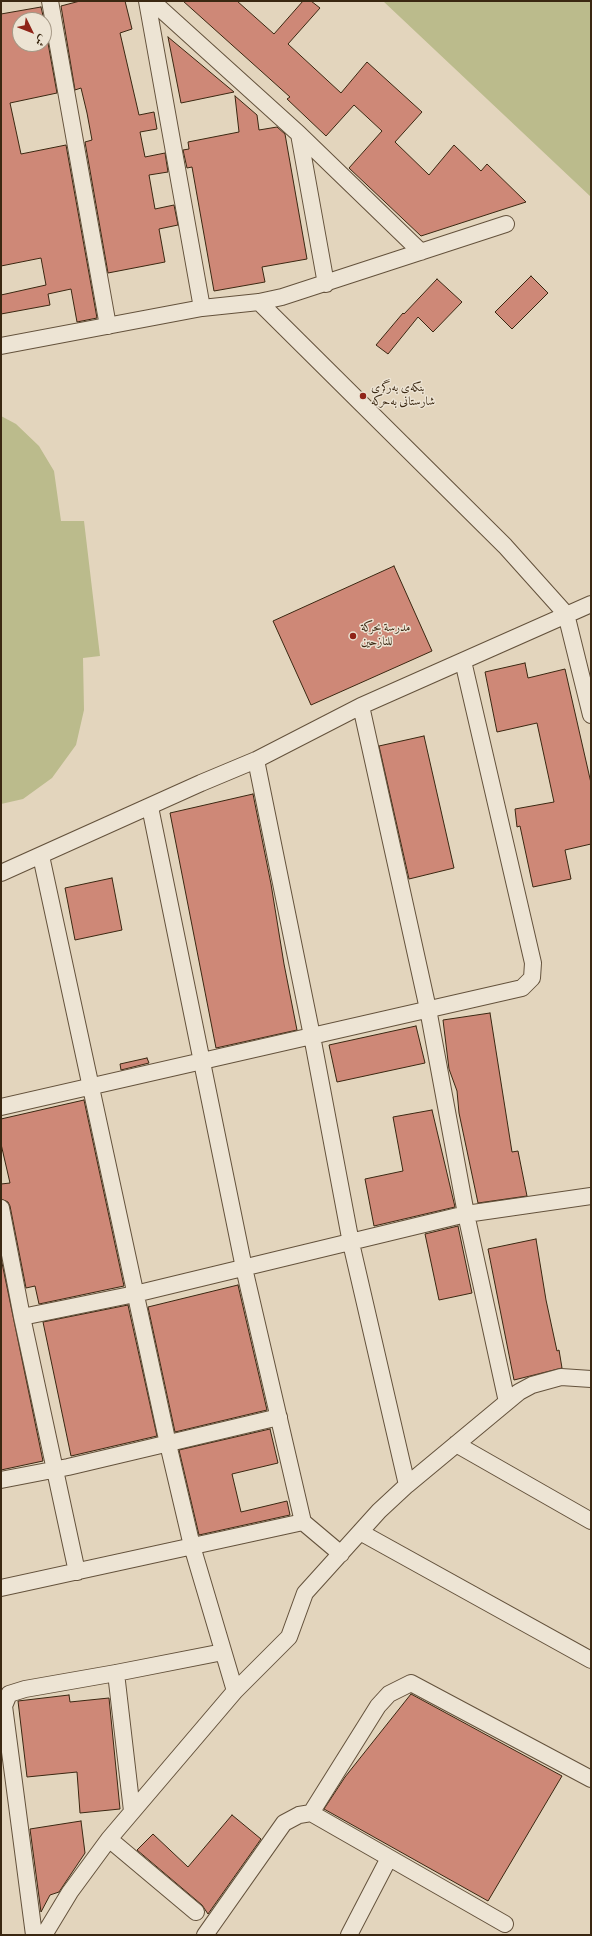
<!DOCTYPE html>
<html>
<head>
<meta charset="utf-8">
<style>
	body { margin:0 }
	#map { position:relative; width:592px; height:1936px; overflow:hidden; background:#e3d5bd; font-family:Vollkorn,Amiri,serif }
	canvas { display:block }
	.frame { position:absolute; inset:0; border:2px solid #3a2711; pointer-events:none }
	.north { position:absolute; left:12px; top:12px; width:40px; height:40px; box-sizing:border-box; background:#ede4d4; border:1px solid #a59886; border-radius:50%; rotate:133deg; font-size:11px; font-weight:700; line-height:16px; text-align:center; color:#3a2711 }
	.north::after { content:''; display:block; margin:auto; width:14px; height:18px; background:#8f2418; clip-path:polygon(50% 0,100% 100%,50% 72%,0 100%) }
</style>
</head>
<body>
<div id="map">
<canvas width="592" height="1936"></canvas>
<div class="frame"></div>
<div class="north">ش</div>
</div>
<script>
const ctx = document.querySelector('canvas').getContext('2d');
ctx.lineJoin = 'round';
function fill(path, color) { ctx.fillStyle = color; ctx.fill(path, 'evenodd'); }
const shape = rows => new Path2D(rows.map(r => 'M' + r).join(''));
function strokePath(path, color, width, dash) { ctx.strokeStyle = color; ctx.lineWidth = width; ctx.lineCap = dash ? 'butt' : 'round'; ctx.setLineDash(dash || []); ctx.stroke(path); }
function write(font, color, halo, rows, align = 'center') {
  ctx.font = font + ' Vollkorn,Amiri,serif'; ctx.lineWidth = 3; ctx.setLineDash([]); ctx.textBaseline = 'middle'; ctx.strokeStyle = halo; ctx.fillStyle = color; for (const [text, x, y, turn = 0] of rows) {
    ctx.save(); ctx.translate(x, y); ctx.rotate((+turn || 0) * Math.PI / 180); ctx.textAlign = isNaN(turn) ? turn : align; if (halo) ctx.strokeText(text, 0, 0); ctx.fillText(text, 0, 0); ctx.restore();
  }
}
const green = shape([
	[383,1,591,1,591,197],
	[1,416,16,424,39,446,54,471,61,521,84,521,100,656,83,658,84,710,76,745,52,778,23,799,1,804]
]);
const building = shape([
	[80,1,125,1,132,29,120,33,139,115,154,112,157,129,140,132,145,157,165,153,168,172,149,175,155,209,174,205,178,225,159,229,165,262,108,273,85,142,92,140,87,113,81,88,75,90,61,6,80,1],
	[183,1,237,1,274,34,303,1,311,1,320,8,288,44,341,93,367,62,422,112,395,142,429,175,454,145,481,171,487,164,526,202,421,236,349,168,382,131,354,105,326,136,287,99,290,97,183,1],
	[41,7,44,20,20,20,20,44,44,44,44,21,57,93,10,103,21,154,66,145,97,318,77,322,71,289,48,294,50,305,1,314,1,295,46,285,41,258,1,266,1,14,41,7],
	[168,37,234,92,181,103,168,37],
	[235,96,257,115,259,130,277,127,285,134,307,259,262,267,265,282,214,291,192,167,187,168,183,150,189,149,188,142,239,132,235,96],
	[531,276,548,293,512,329,495,312,531,276],
	[437,279,462,302,433,332,418,317,388,354,376,345,403,313,404,314,437,279],
	[394,566,432,651,311,705,273,621,394,566],
	[525,663,528,678,565,669,591,783,591,844,565,850,571,879,533,887,520,826,517,827,515,809,554,802,537,723,497,732,485,672,525,663],
	[424,736,454,868,409,879,379,746,424,736],
	[253,794,271,884,284,964,297,1030,216,1048,170,813,253,794],
	[112,878,122,930,75,940,65,888,112,878],
	[490,1013,512,1152,518,1151,527,1196,478,1203,459,1113,457,1091,449,1069,443,1020,490,1013],
	[416,1026,425,1063,337,1082,329,1045,416,1026],
	[147,1058,149,1063,121,1070,120,1064,147,1058],
	[84,1100,124,1286,39,1304,35,1286,26,1288,10,1206,8,1202,1,1199,1,1184,10,1183,1,1144,1,1119,84,1100],
	[432,1110,455,1207,374,1226,365,1179,403,1171,393,1117,432,1110],
	[458,1226,472,1293,439,1300,425,1234,458,1226],
	[536,1239,546,1300,557,1351,559,1350,562,1368,514,1380,488,1249,536,1239],
	[1,1258,43,1461,1,1470,1,1258],
	[238,1285,267,1410,175,1432,148,1307,238,1285],
	[128,1305,157,1436,71,1456,43,1322,128,1305],
	[270,1429,278,1463,232,1474,241,1512,287,1501,290,1515,199,1535,179,1450,270,1429],
	[411,1694,562,1776,488,1901,324,1809,345,1777,411,1694],
	[69,1695,70,1702,109,1698,120,1809,80,1813,77,1772,27,1777,18,1701,69,1695],
	[232,1815,261,1839,208,1914,202,1905,137,1850,153,1834,188,1867,232,1815],
	[81,1821,85,1853,59,1892,50,1895,41,1912,30,1829,81,1821]
]);
const minor = shape([
	[50,1,108,326],
	[147,1,202,308],
	[152,1,299,134,421,252],
	[299,134,326,284],
	[259,302,505,546,566,614,591,715],
	[1,346,202,308,259,302,282,297,506,224],
	[361,706,428,1009,466,1214,507,1402],
	[256,760,312,1036,351,1243,407,1485],
	[150,807,244,1268,303,1522,341,1554],
	[41,856,168,1444,192,1546,235,1691],
	[1,873,201,783,256,760,361,706,591,604],
	[1,1107,522,988,532,978,533,963,463,661],
	[1,1208,22,1317,77,1572],
	[22,1317,135,1294,466,1214,591,1196],
	[456,1444,591,1521],
	[1,1480,68,1467,279,1417],
	[360,1532,591,1660],
	[1,1588,303,1522],
	[116,1673,132,1811],
	[311,1813,378,1706,389,1694,411,1683,591,1779],
	[109,1839,196,1912],
	[34,1935,4,1706,9,1694,25,1689,116,1673,223,1652],
	[44,1935,70,1892,109,1839,235,1691,289,1637,305,1593,379,1511,407,1485,519,1392,532,1385,561,1377,591,1379],
	[205,1935,284,1823,299,1815,311,1813,505,1924],
	[349,1935,389,1858]
]);
const markers = [
	[363,396,4,"#8f2418"],
	[353,636,4,"#8f2418"]
];
const poiNames = [
	["بنکەی بەرگری",371,389],
	["شارستانی بەحرکە",371,403],
	["مدرسة بحركة",361,629],
	["للنازحين",361,643]
];
fill(green, '#bbbb8c');
fill(building, '#ce8877');
strokePath(building, '#3a2711', 1);
strokePath(minor, '#64523c', 18);
strokePath(minor, '#ede4d4', 16);
for (const [x, y, r, color] of markers) { const dot = new Path2D(); dot.arc(x, y, r, 0, 2 * Math.PI); ctx.fillStyle = color; ctx.fill(dot); strokePath(dot, '#ede4d4', 1.5); }
write('12px', '#3a2711', '#ede4d4', poiNames, 'left');
</script>
</body>
</html>
